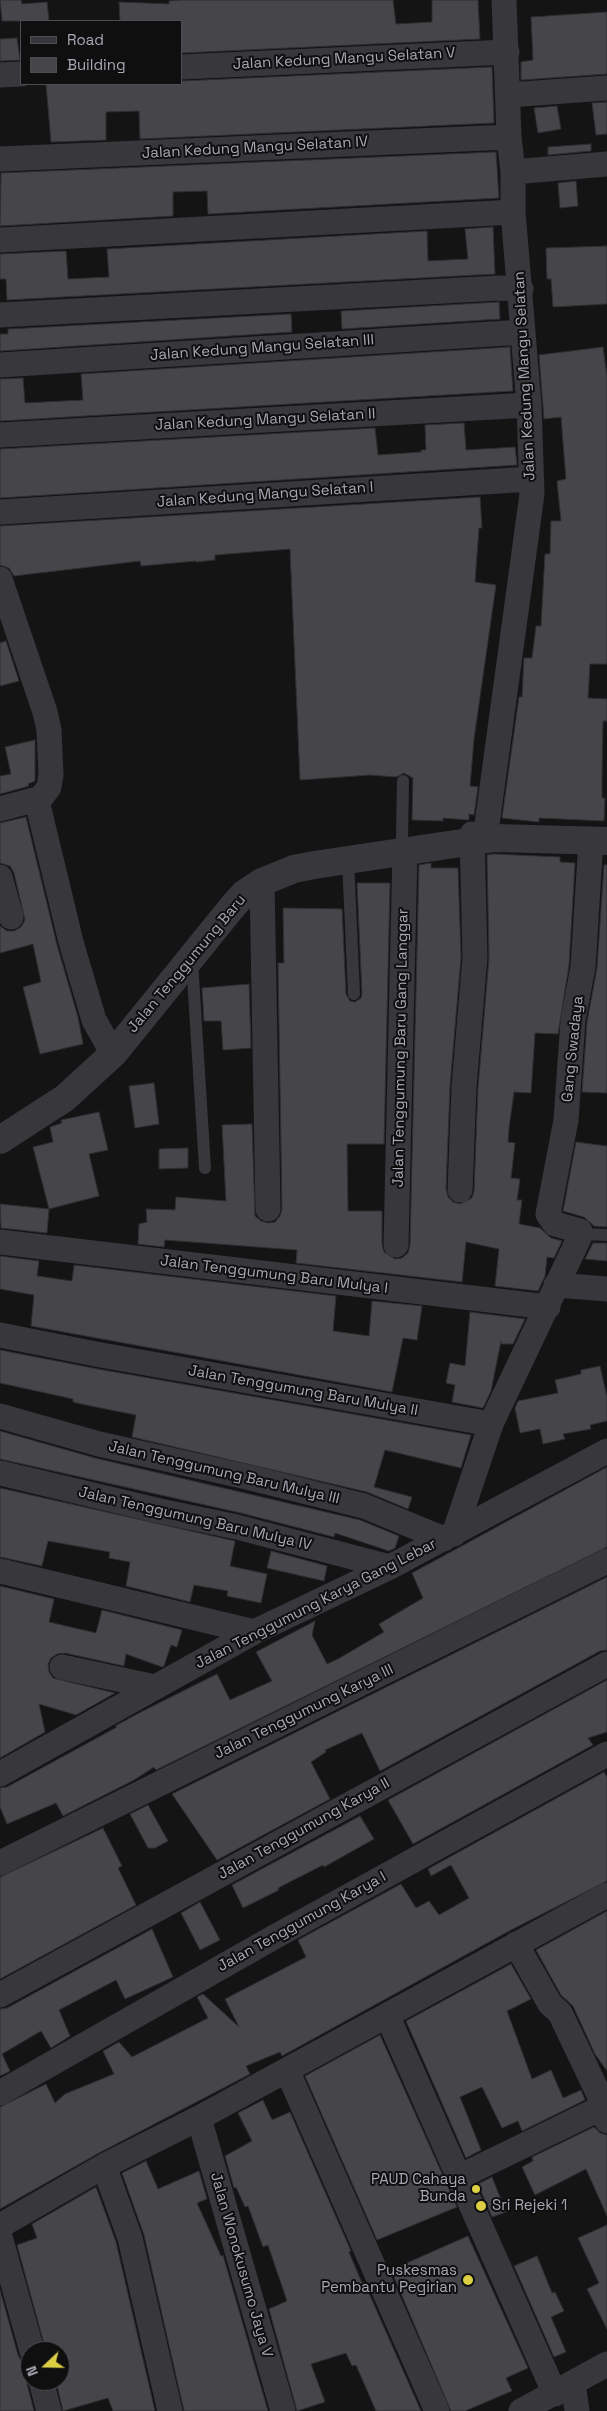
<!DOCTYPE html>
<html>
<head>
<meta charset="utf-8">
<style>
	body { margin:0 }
	#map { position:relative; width:607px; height:2411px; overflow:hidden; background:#141415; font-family:"Space Grotesk",sans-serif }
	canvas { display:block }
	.legend { position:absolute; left:20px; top:20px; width:162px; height:65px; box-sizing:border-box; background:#0f0f10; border:1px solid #4c4c52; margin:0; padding:6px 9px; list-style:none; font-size:15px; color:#a7a8b4 }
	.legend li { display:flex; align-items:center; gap:10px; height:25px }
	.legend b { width:25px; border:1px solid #4c4c52 }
	.north { position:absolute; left:20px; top:2341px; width:50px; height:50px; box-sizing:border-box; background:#0f0f10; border:1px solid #4c4c52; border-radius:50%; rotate:249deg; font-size:14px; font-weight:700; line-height:20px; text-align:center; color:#a7a8b4 }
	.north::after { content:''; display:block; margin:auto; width:18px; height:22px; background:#dccf44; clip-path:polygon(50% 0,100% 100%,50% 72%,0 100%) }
</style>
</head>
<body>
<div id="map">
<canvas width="607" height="2411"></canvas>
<ul class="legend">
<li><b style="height:6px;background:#38373c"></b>Road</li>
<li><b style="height:14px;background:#46464a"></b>Building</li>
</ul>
<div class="north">N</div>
</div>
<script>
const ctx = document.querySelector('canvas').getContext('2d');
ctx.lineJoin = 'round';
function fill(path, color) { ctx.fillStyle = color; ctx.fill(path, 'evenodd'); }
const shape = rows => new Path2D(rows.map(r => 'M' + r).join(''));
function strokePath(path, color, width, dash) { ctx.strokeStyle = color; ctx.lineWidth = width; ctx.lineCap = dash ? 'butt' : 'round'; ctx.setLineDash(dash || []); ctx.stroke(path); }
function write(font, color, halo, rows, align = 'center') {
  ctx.font = font + ' "Space Grotesk",sans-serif'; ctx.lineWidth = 4; ctx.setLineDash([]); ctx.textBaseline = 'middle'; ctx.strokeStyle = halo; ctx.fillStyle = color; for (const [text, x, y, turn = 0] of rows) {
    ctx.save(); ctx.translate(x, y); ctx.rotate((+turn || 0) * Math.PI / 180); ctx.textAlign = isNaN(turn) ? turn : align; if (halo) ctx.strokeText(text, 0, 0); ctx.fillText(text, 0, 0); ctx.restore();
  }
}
const building = shape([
	[0,0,21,0,22,4,47,2,49,21,2,21,0,0],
	[180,0,393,0,396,24,432,22,432,0,478,0,480,39,181,53,181,21,120,21,119,2,169,4,169,1,180,0],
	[607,12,607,74,521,80,521,62,533,60,531,17,607,12],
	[17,38,20,60,0,61,0,39,17,38],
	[492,67,494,123,140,139,139,111,106,112,106,140,51,142,46,84,181,84,181,81,492,67],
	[607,102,607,134,596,135,592,103,607,102],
	[557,106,561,129,538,133,534,108,557,106],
	[591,144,591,151,548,155,548,147,591,144],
	[496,152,499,198,208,214,207,191,173,192,173,216,0,226,1,173,496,152],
	[576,181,578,206,560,208,558,183,576,181],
	[493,227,495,274,7,300,6,279,0,279,0,254,66,251,68,279,109,277,107,249,427,231,428,261,468,259,465,229,493,227],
	[607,246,607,304,553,307,551,279,547,279,546,248,607,246],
	[499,302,500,319,342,329,341,311,499,302],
	[291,314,292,332,0,351,0,334,8,334,8,329,291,314],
	[510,347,513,391,0,421,0,379,23,378,25,403,83,400,81,374,510,347],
	[603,347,607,376,607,664,590,664,588,698,607,699,607,721,603,721,602,772,602,798,605,798,604,821,539,818,539,822,502,818,519,697,522,697,524,658,532,658,536,626,541,626,545,554,550,554,551,521,561,521,557,481,566,479,561,417,544,419,539,355,603,347],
	[464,423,466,450,515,447,517,465,0,498,0,449,375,428,378,455,421,452,421,450,426,450,425,425,464,423],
	[480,497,482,528,479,528,475,582,496,585,474,739,470,786,478,787,474,815,469,814,469,820,443,818,443,821,412,820,413,778,404,773,396,777,370,775,300,780,290,549,215,555,215,560,196,562,196,561,141,566,140,561,14,576,9,568,0,565,0,526,480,497],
	[6,641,19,681,0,686,0,643,6,641],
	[35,740,35,781,28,784,29,786,0,794,0,776,11,774,5,747,35,740],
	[26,817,57,945,78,1017,83,1044,40,1054,23,987,41,982,33,944,0,953,0,926,7,931,14,931,21,927,25,920,14,873,10,866,0,863,0,823,26,817],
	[493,854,560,857,560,862,575,863,569,965,558,1034,535,1033,531,1093,514,1092,509,1128,508,1142,515,1143,511,1178,520,1179,517,1200,522,1200,519,1224,540,1228,551,1238,562,1241,554,1258,547,1257,545,1276,538,1291,495,1286,499,1249,466,1242,462,1282,296,1263,297,1250,165,1240,164,1247,138,1244,139,1224,147,1222,146,1209,175,1210,176,1197,226,1201,222,1125,252,1124,255,1216,261,1221,268,1223,275,1222,280,1216,282,1209,278,963,284,963,283,908,342,909,346,994,350,1001,355,1002,361,998,362,994,357,883,390,883,384,1144,347,1144,348,1211,382,1211,382,1245,384,1252,395,1259,402,1258,408,1253,410,1245,419,865,431,863,431,868,458,868,461,957,450,1086,446,1189,448,1197,453,1202,460,1204,472,1198,474,1191,478,1088,489,958,487,855,493,854],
	[604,865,607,865,607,1093,582,1092,587,1022,597,968,604,865],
	[249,984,251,1048,223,1050,221,1021,204,1021,202,988,249,984],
	[154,1083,159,1124,135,1128,129,1086,154,1083],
	[99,1112,108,1150,89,1154,99,1196,49,1209,47,1233,1,1228,0,1204,49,1209,33,1147,53,1142,50,1127,62,1123,61,1120,99,1112],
	[576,1142,607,1146,607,1227,594,1226,584,1217,563,1211,576,1142],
	[188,1148,188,1168,159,1169,159,1149,188,1148],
	[593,1243,607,1243,607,1261,585,1259,593,1243],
	[0,1256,39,1261,37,1276,72,1281,74,1265,336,1296,333,1331,369,1336,372,1301,422,1306,417,1340,403,1338,392,1392,31,1326,34,1295,0,1289,0,1256],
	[470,1312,525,1319,513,1344,501,1344,501,1341,491,1391,483,1408,452,1402,455,1385,446,1383,450,1363,465,1366,470,1312],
	[0,1350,98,1369,471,1435,461,1468,385,1450,374,1487,412,1497,408,1509,367,1492,132,1437,136,1415,86,1405,73,1402,73,1399,0,1383,0,1350],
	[600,1366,607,1397,607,1421,590,1425,591,1429,563,1434,565,1439,543,1444,540,1429,520,1433,515,1408,518,1401,558,1393,555,1380,581,1374,581,1370,600,1366],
	[0,1431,95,1458,360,1520,399,1536,395,1548,389,1551,335,1533,334,1537,241,1513,0,1459,0,1431],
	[607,1467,607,1547,156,1770,154,1767,134,1780,63,1816,56,1803,7,1824,0,1807,0,1788,7,1787,117,1727,115,1726,143,1711,217,1674,230,1700,272,1681,256,1652,315,1621,312,1635,327,1664,338,1659,384,1632,379,1624,423,1598,412,1573,607,1467],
	[0,1488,235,1541,230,1566,267,1574,261,1603,227,1596,228,1591,194,1585,190,1602,126,1586,130,1562,109,1558,110,1552,48,1541,42,1566,0,1557,0,1488],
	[271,1551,327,1566,324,1581,267,1568,271,1551],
	[607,1577,607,1650,600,1651,380,1771,362,1733,325,1750,326,1752,311,1762,330,1799,217,1860,172,1794,607,1577],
	[0,1586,54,1599,49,1622,96,1633,102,1610,182,1630,177,1647,171,1645,164,1666,162,1667,126,1654,124,1666,65,1653,57,1654,51,1658,48,1664,49,1672,53,1678,115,1693,76,1715,39,1704,45,1732,0,1758,0,1586],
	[607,1680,607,1732,588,1738,593,1745,413,1844,388,1800,607,1680],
	[604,1772,607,1777,607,1881,509,1931,282,2056,280,2052,246,2066,250,2074,97,2154,0,2209,0,2107,46,2084,55,2103,65,2094,114,2074,103,2051,119,2042,132,2057,208,2018,197,1997,203,1994,239,2027,225,1999,306,1957,298,1940,401,1884,416,1908,429,1901,439,1915,469,1898,451,1865,431,1876,428,1869,604,1772],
	[148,1805,168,1841,155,1848,148,1848,130,1814,148,1805],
	[360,1816,374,1839,324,1867,323,1865,278,1888,279,1890,243,1908,232,1885,360,1816],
	[103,1828,122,1866,118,1868,136,1905,0,1979,0,1877,103,1828],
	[200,1902,220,1940,200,1950,181,1913,200,1902],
	[607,1911,607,2071,595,2054,573,2006,561,1995,536,1950,607,1911],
	[152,1929,173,1977,125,1999,116,1980,59,2010,70,2036,51,2048,41,2031,2,2054,10,2071,0,2076,0,2009,7,2008,152,1929],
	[511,1964,531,1999,507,2011,532,2079,551,2070,563,2098,581,2090,585,2100,522,2131,518,2121,502,2128,482,2087,460,2097,481,2150,466,2158,406,2021,511,1964],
	[380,2035,457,2207,377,2240,305,2076,380,2035],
	[263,2100,272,2120,290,2112,351,2251,349,2252,362,2283,364,2282,421,2411,376,2411,356,2365,352,2366,346,2353,311,2364,325,2402,297,2411,269,2309,287,2301,268,2245,263,2247,248,2206,245,2207,236,2187,234,2188,225,2156,252,2141,238,2113,263,2100],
	[594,2127,600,2133,607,2135,607,2216,586,2169,535,2195,522,2167,533,2161,532,2157,594,2127],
	[146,2161,158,2189,199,2171,207,2199,197,2203,221,2256,223,2255,268,2411,184,2411,144,2235,122,2173,146,2161],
	[492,2177,506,2212,492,2217,478,2184,492,2177],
	[96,2187,116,2242,155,2411,113,2411,108,2398,63,2411,56,2381,60,2381,60,2351,46,2351,17,2245,37,2238,32,2224,96,2187],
	[607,2225,607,2329,587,2289,599,2283,578,2238,607,2225],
	[468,2236,528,2368,506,2378,512,2391,465,2411,451,2411,391,2270,468,2236],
	[537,2256,552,2293,555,2292,564,2311,551,2317,566,2352,554,2357,514,2266,537,2256],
	[0,2290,18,2355,22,2362,30,2365,27,2384,34,2411,0,2411,0,2290]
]);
const service = shape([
	[402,840,403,781],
	[348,860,354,994],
	[192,961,205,1168],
	[581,1234,607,1235]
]);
const minor = shape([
	[181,67,507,52],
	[0,75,21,74],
	[508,95,607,88],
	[0,159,509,137],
	[513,172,607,164],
	[0,240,513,212],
	[0,315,499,288,521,289],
	[0,365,523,332],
	[0,435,529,405],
	[0,512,531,479],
	[0,579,45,712,49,730,51,775,49,787,41,798,0,809],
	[37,801,71,942,94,1020,107,1043],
	[485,839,532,494,529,405,513,212,513,172,509,137,504,0],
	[0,877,11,917],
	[262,882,268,1209],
	[460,1190,464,1087,475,957,472,834],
	[0,1242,548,1307],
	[396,1245,405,851],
	[556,1285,607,1289],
	[0,1335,101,1355,491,1424,454,1534],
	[0,1416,99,1444,247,1477,364,1506,444,1539],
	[491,1424,581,1234,580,1231,555,1224,548,1214,566,1120,573,1020,583,967,591,840],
	[0,1473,160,1511,237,1527,390,1567],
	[0,1571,254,1632],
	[62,1667,155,1687],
	[0,1774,254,1632,390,1567,607,1451],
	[0,1863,607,1561],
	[516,1944,550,2004,560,2013,602,2101,601,2109,607,2121],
	[0,1995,607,1664],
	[387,2015,555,2394],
	[287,2070,437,2411],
	[0,2093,276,1936,607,1754],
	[199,2118,283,2411],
	[104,2166,130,2238,170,2411],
	[459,2177,607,2105],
	[0,2226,104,2166,199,2118,607,1895],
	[0,2237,32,2351],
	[41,2381,49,2411],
	[573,2383,577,2411],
	[521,2411,607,2364]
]);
const tertiary = shape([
	[0,1140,65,1098,114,1053,233,906,244,894,262,882,294,869,314,865,495,838,607,841]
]);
const markers = [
	[476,2189,5,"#dccf44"],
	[481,2206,6,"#dccf44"],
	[468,2280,6,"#dccf44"]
];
const streetNames = [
	["Jalan Kedung Mangu Selatan V",344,59,-3],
	["Jalan Kedung Mangu Selatan IV",255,148,-3],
	["Jalan Kedung Mangu Selatan III",262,348,-4],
	["Jalan Kedung Mangu Selatan",525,376,-93],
	["Jalan Kedung Mangu Selatan II",265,420,-3],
	["Jalan Kedung Mangu Selatan I",265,495,-4],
	["Jalan Tenggumung Baru",187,964,-50],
	["Jalan Tenggumung Baru Gang Langgar",401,1048,-89],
	["Gang Swadaya",573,1049,-84],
	["Jalan Tenggumung Baru Mulya I",274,1275,7],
	["Jalan Tenggumung Baru Mulya II",303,1391,10],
	["Jalan Tenggumung Baru Mulya III",224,1473,13],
	["Jalan Tenggumung Baru Mulya IV",195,1519,13],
	["Jalan Tenggumung Karya Gang Lebar",316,1604,-27],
	["Jalan Tenggumung Karya III",304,1712,-26],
	["Jalan Tenggumung Karya II",304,1829,-29],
	["Jalan Tenggumung Karya I",302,1922,-29],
	["Jalan Wonokusumo Jaya V",241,2265,74]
];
const poiNames = [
	["PAUD Cahaya",466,2180],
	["Bunda",466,2197],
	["Sri Rejeki 1",492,2206,"left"],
	["Puskesmas",457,2271],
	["Pembantu Pegirian",457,2288]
];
fill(building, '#46464a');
strokePath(building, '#2f2e31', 1);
strokePath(service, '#38373c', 12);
strokePath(minor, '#38373c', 25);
strokePath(tertiary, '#38373c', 28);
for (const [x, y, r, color] of markers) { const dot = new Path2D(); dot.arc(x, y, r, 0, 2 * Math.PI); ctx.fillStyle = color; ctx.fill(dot); strokePath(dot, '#0f0f10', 2); }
write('15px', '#a7a8b4', '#0f0f10', streetNames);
write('15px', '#a7a8b4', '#0f0f10', poiNames, 'right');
</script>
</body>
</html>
